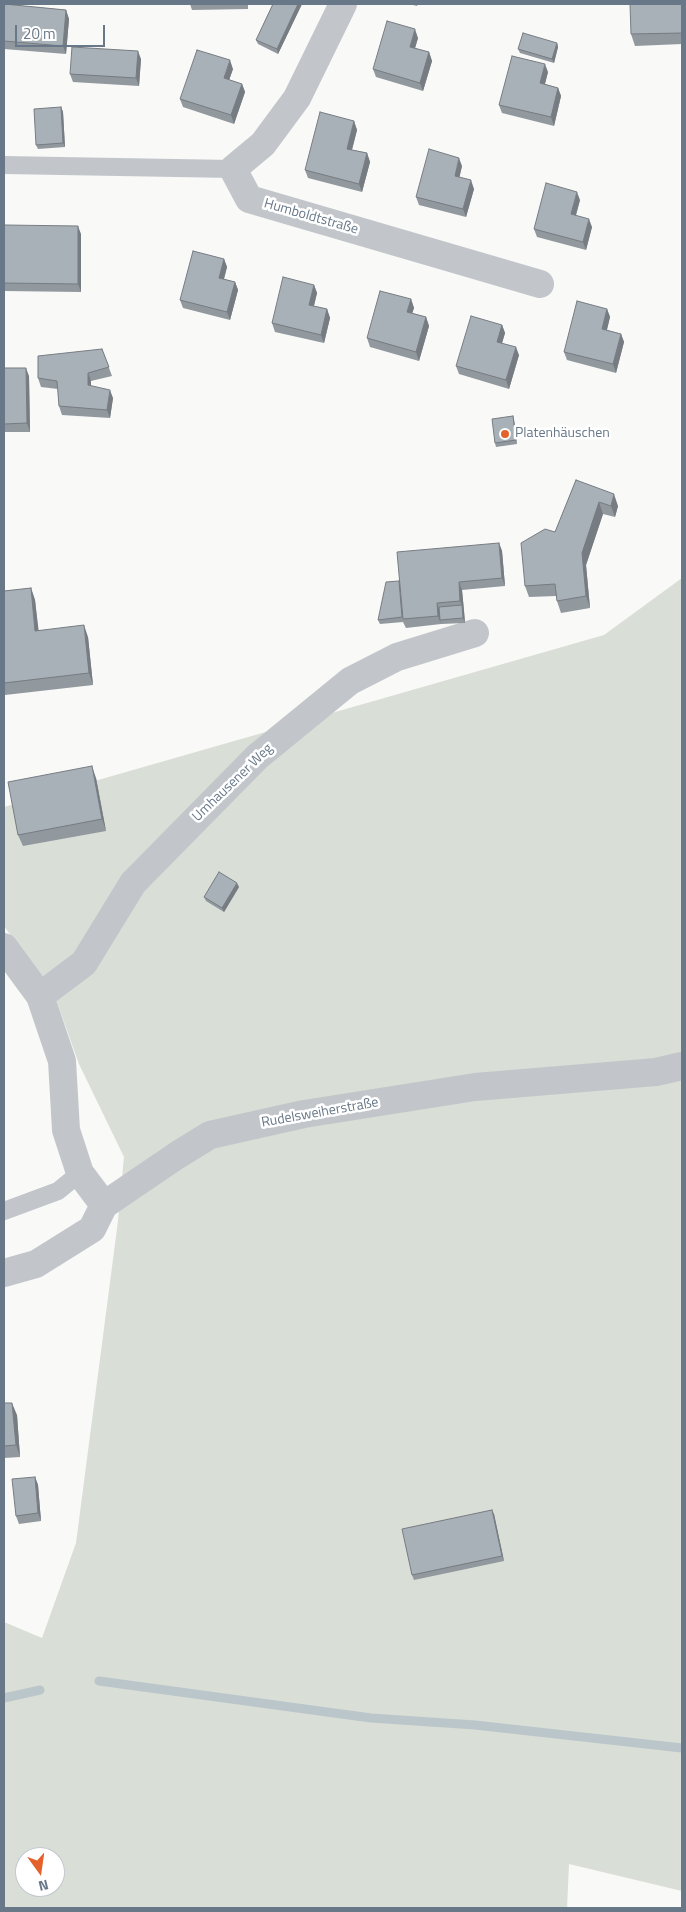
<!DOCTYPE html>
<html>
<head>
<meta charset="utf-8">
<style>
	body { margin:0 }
	#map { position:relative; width:686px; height:1912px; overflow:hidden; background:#f9f9f7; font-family:"Titillium Web",sans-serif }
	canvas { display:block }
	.frame { position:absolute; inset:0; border:5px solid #687888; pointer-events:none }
	.north { position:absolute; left:15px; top:1847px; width:50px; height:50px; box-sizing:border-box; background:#fff; border:1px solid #c3c9cf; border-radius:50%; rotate:166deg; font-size:14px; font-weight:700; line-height:20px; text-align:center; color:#687888 }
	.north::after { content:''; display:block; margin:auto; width:18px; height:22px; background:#e5612b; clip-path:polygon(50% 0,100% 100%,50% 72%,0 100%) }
	.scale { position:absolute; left:15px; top:25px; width:90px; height:22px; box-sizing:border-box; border:2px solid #687888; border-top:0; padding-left:6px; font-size:15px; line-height:18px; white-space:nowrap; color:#687888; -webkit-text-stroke:4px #fff; paint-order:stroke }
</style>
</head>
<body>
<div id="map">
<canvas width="686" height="1912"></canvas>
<div class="frame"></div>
<div class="north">N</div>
<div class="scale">20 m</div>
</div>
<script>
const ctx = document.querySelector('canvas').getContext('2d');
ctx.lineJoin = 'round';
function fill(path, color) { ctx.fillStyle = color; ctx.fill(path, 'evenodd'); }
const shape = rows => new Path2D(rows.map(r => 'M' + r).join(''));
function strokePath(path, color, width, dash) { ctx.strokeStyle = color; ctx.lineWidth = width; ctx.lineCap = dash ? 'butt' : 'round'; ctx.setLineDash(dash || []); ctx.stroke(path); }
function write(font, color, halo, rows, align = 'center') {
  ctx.font = font + ' "Titillium Web",sans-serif'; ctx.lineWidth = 5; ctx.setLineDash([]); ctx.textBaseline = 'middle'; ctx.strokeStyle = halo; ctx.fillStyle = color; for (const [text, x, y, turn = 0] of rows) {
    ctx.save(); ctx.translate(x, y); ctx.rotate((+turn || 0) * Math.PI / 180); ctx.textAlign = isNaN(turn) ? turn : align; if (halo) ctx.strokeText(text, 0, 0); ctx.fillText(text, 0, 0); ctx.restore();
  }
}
const green = shape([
	[682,578,682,1891,569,1864,567,1908,4,1908,4,1622,42,1638,76,1543,118,1221,124,1157,79,1064,55,997,4,926,4,807,604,635],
	[25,1857,55,1857,55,1887,25,1887]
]);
const stream = shape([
	[99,1681,371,1718,475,1725,682,1748],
	[4,1698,40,1690]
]);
const service = shape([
	[4,165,233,169],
	[4,1211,58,1191,80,1173]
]);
const minor = shape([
	[343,4,297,98,263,144,233,169,249,199,540,284],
	[4,947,40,996,62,1061,66,1130,80,1173,104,1205],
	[40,996,84,963,133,883,257,757,350,681,397,657,475,633],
	[4,1273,36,1264,92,1229,104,1205,176,1156,210,1135,304,1114,475,1087,656,1072,682,1066]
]);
const wall = shape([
	[4,4,66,10,69,19,66,54,4,49],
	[190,4,248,4,248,9,192,10],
	[273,4,302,4,278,54,258,44,256,40],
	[409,4,418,4,417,6],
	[682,4,682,44,635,46,631,34],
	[418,38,415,48,429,52,432,61,423,91,376,77,373,69],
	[557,43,558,47,554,63,520,53,518,49],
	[141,59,139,86,73,82,70,74],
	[233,69,229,80,242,84,245,92,234,124,183,107,180,99],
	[548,72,545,84,558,88,561,96,554,126,502,113,499,105],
	[61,107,63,112,65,147,38,149,36,145],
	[354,121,357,130,352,150,367,153,370,162,362,192,308,178,305,170],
	[462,166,459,177,474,189,466,217,419,205,416,197],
	[580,200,576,215,592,227,586,250,537,237,534,229],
	[4,225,81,234,81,292,4,291],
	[224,259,227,267,224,279,235,282,238,290,230,320,183,308,180,300],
	[314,285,317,293,314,306,327,309,330,318,324,343,275,332,272,323],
	[411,299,414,308,412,313,426,317,429,326,419,361,370,347,367,338],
	[607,309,610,317,607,330,621,334,624,342,616,373,567,360,564,352],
	[502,325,505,333,502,343,519,355,509,389,459,374,456,366],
	[102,349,112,376,91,381,91,386,113,398,110,418,62,415,59,406,58,389,41,387,38,378],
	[4,368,29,376,30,432,4,432],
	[513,416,514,420,517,444,496,447,495,443],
	[576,480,618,506,615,517,603,514,586,565,590,608,561,613,557,601,556,596,529,597,525,586,555,532],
	[499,543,502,551,505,586,462,590,465,623,441,624,441,623,441,624,406,628,403,622,380,624,378,620,399,581],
	[31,588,35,600,38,630,88,637,93,685,5,695,4,690,4,591],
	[96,778,106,831,23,846,18,835],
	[239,887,224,912,206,901,204,897],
	[4,1403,17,1415,20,1457,4,1458],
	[35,1477,38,1485,41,1521,19,1524,16,1516],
	[494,1514,504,1561,414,1580,412,1575]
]);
const shadedWall = shape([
	[298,4,302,4,278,54,277,49],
	[66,10,69,19,66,54,63,46],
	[415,29,418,38,413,55,410,47],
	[557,43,558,47,554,63,552,59],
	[138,51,141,59,139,86,136,78],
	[429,52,432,61,423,91,420,83],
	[230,60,233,69,227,86,224,78],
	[545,64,548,72,543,91,540,83],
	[242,84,245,92,234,124,231,115],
	[558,88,561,96,554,126,551,117],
	[61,107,63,112,65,147,63,143],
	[354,121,357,130,350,157,347,149],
	[367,153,370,162,362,192,359,184],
	[459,158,462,166,458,184,455,176],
	[471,180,474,189,466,217,463,209],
	[577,192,580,200,574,222,571,214],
	[589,219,592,227,586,250,583,242],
	[78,226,81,234,81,292,78,284],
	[224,259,227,267,222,286,219,278],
	[235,282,238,290,230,320,227,312],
	[314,285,317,293,312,313,309,305],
	[411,299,414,308,410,320,407,312],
	[327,309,330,318,324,343,321,335],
	[607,309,610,317,605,337,602,329],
	[426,317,429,326,419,361,416,352],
	[502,325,505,333,500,350,497,342],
	[621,334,624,342,616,373,613,364],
	[516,347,519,355,509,389,506,380],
	[26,368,29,376,30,432,27,423],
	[88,373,91,381,91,393,88,385],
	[110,390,113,398,110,418,107,410],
	[513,416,514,420,517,444,516,440],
	[614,494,618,506,615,517,611,506],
	[599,502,603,514,586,565,590,608,586,596,582,553],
	[499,543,502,551,505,586,502,578],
	[459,582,462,590,464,610,460,601],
	[31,588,35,600,40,642,35,631],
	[437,603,440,612,440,620,441,624,438,616],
	[462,605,464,610,465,623,463,618],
	[84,625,88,637,93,685,89,673],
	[92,766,96,778,106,831,102,819],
	[237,883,239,887,224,912,222,908],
	[12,1403,17,1415,20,1457,16,1445],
	[35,1477,38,1485,41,1521,38,1513],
	[492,1510,494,1514,504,1561,502,1556]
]);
const building = shape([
	[4,4,66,10,63,46,4,41,4,4],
	[273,4,298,4,277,49,256,40,273,4],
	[630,4,682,4,682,33,631,34,630,4],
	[387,21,415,29,410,47,429,52,420,83,373,69,387,21],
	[523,33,557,43,552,59,518,49,523,33],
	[72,47,138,51,136,78,70,74,72,47],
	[197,50,230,60,224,78,242,84,231,115,180,99,197,50],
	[512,56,545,64,540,83,558,88,551,117,499,105,512,56],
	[61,107,63,143,36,145,34,109,61,107],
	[320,112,354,121,347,149,367,153,359,184,305,170,320,112],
	[429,149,459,158,455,176,471,180,463,209,416,197,429,149],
	[546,183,577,192,571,214,589,219,583,242,534,229,546,183],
	[4,225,78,226,78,284,4,283,4,225],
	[193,251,224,259,219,278,235,282,227,312,180,300,193,251],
	[283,277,314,285,309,305,327,309,321,335,272,323,283,277],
	[380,291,411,299,407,312,426,317,416,352,367,338,380,291],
	[577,301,607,309,602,329,621,334,613,364,564,352,577,301],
	[471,316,502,325,497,342,516,347,506,380,456,366,471,316],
	[102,349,109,367,88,373,88,385,110,390,107,410,59,406,57,381,38,378,38,356,102,349],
	[4,368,26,368,27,423,4,424,4,368],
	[513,416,516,440,495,443,492,419,513,416],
	[576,480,614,494,611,506,599,502,582,553,586,596,557,601,555,584,525,586,521,543,545,529,555,532,576,480],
	[499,543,502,578,459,582,460,601,437,603,438,616,403,619,397,552,499,543],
	[399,581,402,617,378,620,386,582,399,581],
	[31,588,35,631,84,625,89,673,4,683,4,591,31,588],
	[462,605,463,618,440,620,439,607,462,605],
	[92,766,102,819,18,835,8,782,92,766],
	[219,872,237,883,222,908,204,897,219,872],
	[4,1403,12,1403,16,1445,4,1446,4,1403],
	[35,1477,38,1513,16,1516,12,1479,35,1477],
	[492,1510,502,1556,412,1575,402,1529,492,1510]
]);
const markers = [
	[505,434,5,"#e5612b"]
];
const streetNames = [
	["Humboldtstraße",311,217,16],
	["Umhausener Weg",233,783,-44],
	["Rudelsweiherstraße",320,1113,-10]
];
const poiNames = [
	["Platenhäuschen",515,434]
];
fill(green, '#d9ded6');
strokePath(stream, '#bbc6cb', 9);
strokePath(service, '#c2c6cb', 18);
strokePath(minor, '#c2c6cb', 28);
fill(wall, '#91989e');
fill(shadedWall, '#767c81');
fill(building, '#a9b1b8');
strokePath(building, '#767c81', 1);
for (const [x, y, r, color] of markers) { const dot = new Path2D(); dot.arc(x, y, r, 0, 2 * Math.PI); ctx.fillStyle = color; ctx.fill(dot); strokePath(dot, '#fff', 2); }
write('14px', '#687888', '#fff', streetNames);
write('14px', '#687888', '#fff', poiNames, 'left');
</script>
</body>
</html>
